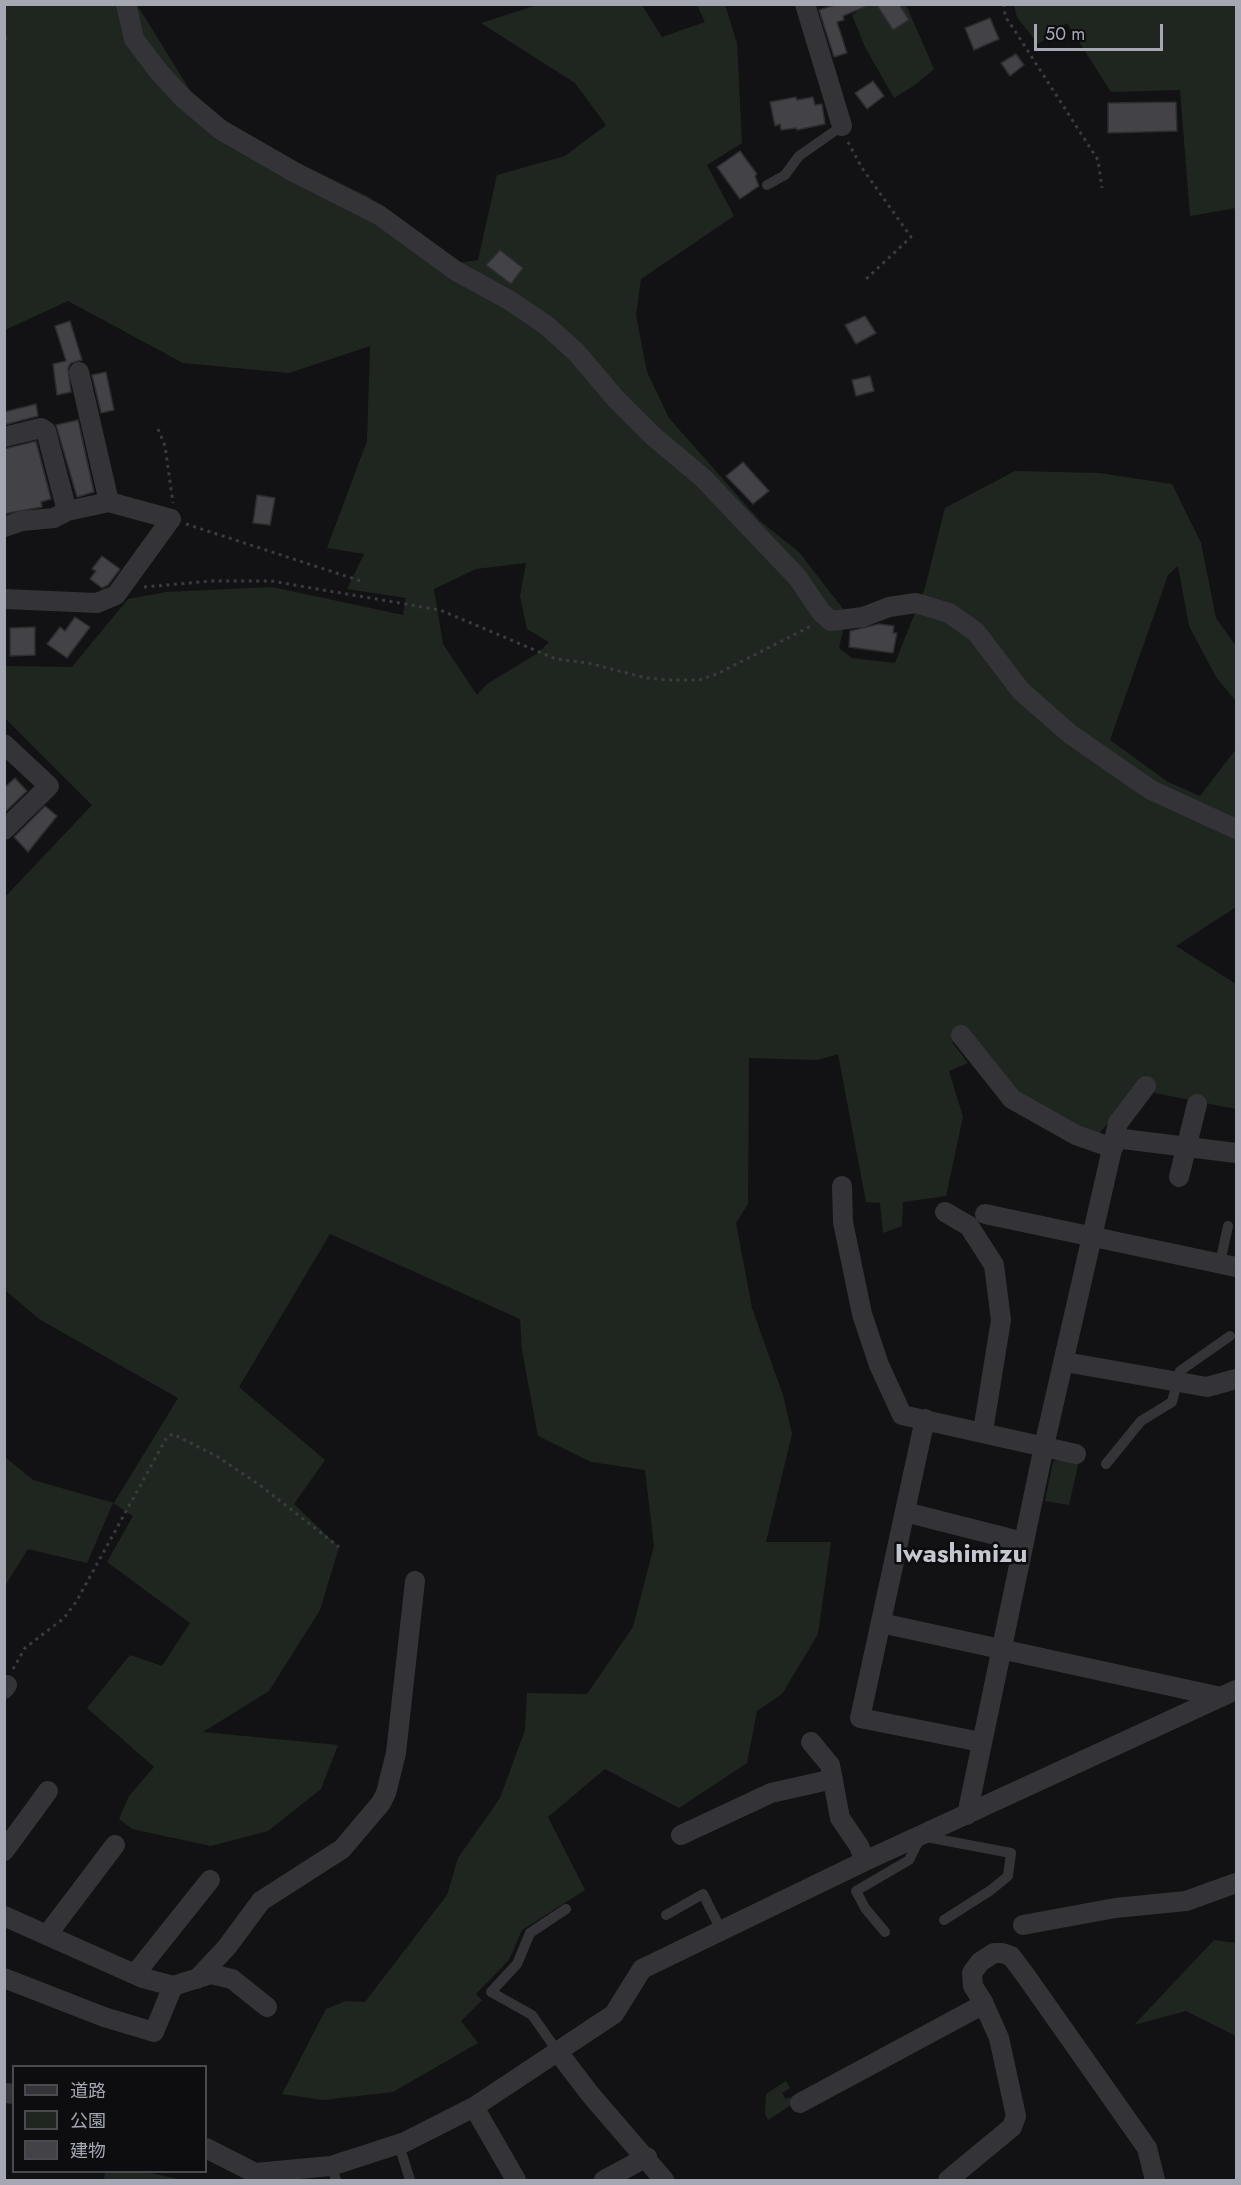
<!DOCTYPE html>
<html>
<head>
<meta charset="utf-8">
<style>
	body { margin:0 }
	#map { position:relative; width:1241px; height:2185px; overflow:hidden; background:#121214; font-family:Jost,"Noto Sans JP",sans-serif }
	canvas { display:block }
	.frame { position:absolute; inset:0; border:6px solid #a5a8b3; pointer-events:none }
	.legend { position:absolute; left:12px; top:2065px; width:195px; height:108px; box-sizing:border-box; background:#0d0d0f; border:2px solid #4a4b51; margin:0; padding:8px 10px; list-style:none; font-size:18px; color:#a5a8b3 }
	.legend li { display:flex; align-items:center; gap:12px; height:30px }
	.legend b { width:30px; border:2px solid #4a4b51 }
	.scale { position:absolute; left:1034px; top:24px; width:129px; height:27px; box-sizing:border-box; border:3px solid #a5a8b3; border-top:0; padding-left:8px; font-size:18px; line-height:21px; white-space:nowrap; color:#a5a8b3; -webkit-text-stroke:4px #0d0d0f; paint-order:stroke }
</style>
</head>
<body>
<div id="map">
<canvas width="1241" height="2185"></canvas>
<div class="frame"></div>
<ul class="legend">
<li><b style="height:8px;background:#343438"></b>道路</li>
<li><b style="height:16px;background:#1f2620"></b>公園</li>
<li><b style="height:16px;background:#424247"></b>建物</li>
</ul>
<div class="scale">50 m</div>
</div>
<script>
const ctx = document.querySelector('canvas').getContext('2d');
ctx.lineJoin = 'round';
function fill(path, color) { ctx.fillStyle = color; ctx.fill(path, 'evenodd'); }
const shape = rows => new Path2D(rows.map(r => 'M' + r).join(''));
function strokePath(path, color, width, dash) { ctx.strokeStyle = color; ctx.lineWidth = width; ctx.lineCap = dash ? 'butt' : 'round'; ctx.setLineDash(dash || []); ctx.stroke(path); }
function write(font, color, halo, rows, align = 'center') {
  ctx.font = font + ' Jost,sans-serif'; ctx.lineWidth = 5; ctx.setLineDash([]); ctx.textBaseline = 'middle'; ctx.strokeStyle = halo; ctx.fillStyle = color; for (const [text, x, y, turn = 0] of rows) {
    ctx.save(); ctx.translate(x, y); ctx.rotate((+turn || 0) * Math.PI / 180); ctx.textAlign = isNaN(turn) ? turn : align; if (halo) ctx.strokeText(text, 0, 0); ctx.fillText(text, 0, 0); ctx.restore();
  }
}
const green = shape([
	[5,5,137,5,190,90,209,111,303,165,369,197,457,263,478,260,497,175,565,156,606,125,575,83,481,23,537,5,642,5,662,37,705,22,697,5,725,5,737,43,742,143,707,165,734,216,641,279,636,315,647,372,669,418,760,521,799,552,847,614,839,648,852,658,895,663,925,588,945,508,1015,471,1099,473,1172,484,1201,543,1216,618,1236,646,1236,701,1216,677,1189,626,1178,566,1168,575,1110,740,1168,782,1200,796,1236,749,1236,907,1176,946,1236,984,1236,1109,1155,1093,1144,1080,1098,1135,1065,1121,1015,1090,966,1028,952,1042,968,1063,949,1071,963,1117,946,1196,903,1202,902,1226,883,1233,880,1203,866,1202,838,1054,818,1060,749,1058,748,1204,736,1223,752,1308,783,1395,792,1434,766,1542,831,1542,818,1634,782,1694,757,1711,747,1763,679,1808,605,1769,548,1817,585,1890,522,1930,509,1960,476,1994,482,2000,461,2021,478,2043,393,2092,323,2100,282,2094,326,2009,346,2001,365,2002,447,1895,458,1858,500,1798,525,1730,527,1693,587,1694,633,1627,654,1546,645,1470,591,1462,538,1436,522,1350,520,1319,330,1234,239,1387,325,1460,294,1504,339,1547,320,1610,269,1691,203,1732,338,1745,321,1789,268,1831,211,1846,132,1829,119,1819,129,1796,154,1767,87,1708,130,1655,162,1666,190,1623,107,1562,133,1516,113,1503,87,1563,28,1549,5,1586,5,1457,33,1480,114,1503,178,1398,39,1319,5,1290,5,897,92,805,5,718,5,666,72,667,128,599,166,592,272,587,403,615,406,598,347,589,364,554,327,548,367,441,370,346,289,373,183,363,68,301,5,330],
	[526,563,520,596,527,629,549,642,538,653,487,684,477,695,443,644,434,589,476,569],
	[854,5,906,5,934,69,915,85,894,98,865,47,852,15,857,12],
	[1014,5,1236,5,1236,208,1190,216,1180,90,1111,92,1067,23,1038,44,1017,17],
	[1058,1458,1079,1461,1069,1505,1045,1501,1053,1462],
	[1214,1940,1236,1943,1236,2036,1186,2011,1134,2025],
	[786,2081,790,2088,782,2093,786,2099,790,2097,794,2103,768,2120,765,2114,766,2094],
	[105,2172,146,2172,183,2180,104,2180]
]);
const building = shape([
	[838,4,869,5,843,16,844,20,837,22,847,53,834,57,819,10,838,4],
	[876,4,899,4,909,20,893,30,876,4],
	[990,18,999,39,974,50,965,28,990,18],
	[1016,54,1024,65,1010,76,1001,63,1016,54],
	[873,81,884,96,867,109,855,93,873,81],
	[796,97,797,100,813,97,815,105,822,104,825,124,797,130,796,128,781,130,780,124,775,126,770,102,796,97],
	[1176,102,1177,131,1108,133,1108,103,1176,102],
	[740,151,757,174,755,176,759,186,740,199,717,167,740,151],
	[500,250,523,268,511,284,486,265,500,250],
	[865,316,876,333,856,344,845,325,865,316],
	[70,321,82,360,71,363,68,368,71,392,57,395,53,364,66,361,55,326,70,321],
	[106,372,114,410,101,413,92,375,106,372],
	[870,376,874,391,856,396,852,380,870,376],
	[36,404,38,416,4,425,4,412,36,404],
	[78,420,94,492,77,497,56,425,78,420],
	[36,441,51,499,41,502,42,507,4,514,4,449,36,441],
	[743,462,769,491,753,504,726,476,743,462],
	[257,495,275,498,270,525,253,523,257,495],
	[102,556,120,569,108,585,102,588,90,579,96,571,92,569,102,556],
	[75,617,90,627,67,658,47,644,60,627,65,631,75,617],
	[879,624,894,626,893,633,897,633,893,653,849,647,850,631,879,624],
	[35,627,35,655,10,656,10,628,35,627],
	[15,778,27,791,4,813,4,788,15,778],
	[45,806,57,816,28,852,14,837,45,806]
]);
const path = shape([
	[1004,4,1005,16,1015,31,1098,160,1102,188],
	[4,38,9,39],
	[848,142,862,168,911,237,864,281],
	[158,429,165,446,173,503],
	[186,524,361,581],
	[144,587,211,581,271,581,440,610,556,659,588,663,646,678,666,680,699,680,717,674,811,626],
	[13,1669,25,1648,64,1618,76,1602,167,1437,173,1434,218,1457,261,1486,339,1547]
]);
const service = shape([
	[767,185,785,175,799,156,842,126],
	[1220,1263,1228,1226],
	[1106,1464,1141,1421,1172,1402,1180,1371,1230,1336],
	[666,1915,703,1894,721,1930],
	[885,1932,865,1908,856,1891,909,1860,921,1836,1011,1853,1008,1876,991,1890,944,1920],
	[558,2052,532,2015,491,1992,517,1964,530,1933,566,1909],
	[399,2145,410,2180],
	[331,2166,336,2180]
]);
const minor = shape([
	[126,4,134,39,159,72,183,98,221,130,294,172,379,215,456,271,509,300,546,325,576,352,616,399,653,436,703,478,798,578,821,612,831,621,863,617,889,607,916,603,949,613,976,632,1021,691,1070,734,1151,790,1236,829],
	[805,4,842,126],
	[4,437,41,428,46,431,67,511,109,502],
	[4,527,22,521,54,518,67,511],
	[4,599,97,603,116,595,171,519,109,502,79,372],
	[4,744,49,786,4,830],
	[961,1035,1012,1099,1076,1135,1113,1148],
	[1115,1138,1236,1153],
	[1179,1177,1197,1104],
	[842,1186,843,1222,862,1314,879,1365,902,1415,1076,1454],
	[945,1212,969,1226,994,1265,1001,1320,983,1431],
	[985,1214,1236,1267],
	[1065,1362,1207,1387,1236,1379],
	[925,1419,860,1718,981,1742],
	[905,1512,1023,1542],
	[881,1623,1221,1697],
	[4,1689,7,1685],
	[811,1742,830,1765,840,1818,859,1846,865,1861],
	[967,1815,1044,1446,1118,1123,1146,1086],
	[681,1835,771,1793,833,1779],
	[4,1851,48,1791],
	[4,1916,143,1978,173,1986,211,1974,232,1979,267,2007],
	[1023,1925,1115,1908,1186,1901,1236,1883],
	[47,1935,115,1845],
	[135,1974,210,1880],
	[4,1978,104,2017,154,2032,173,1986],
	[197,1979,227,1947,261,1901,342,1849,381,1803,386,1793,396,1753,415,1581],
	[558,2052,590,2094,664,2180],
	[4,2093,14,2094],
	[800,2103,984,2004],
	[474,2107,516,2180],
	[206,2148,255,2173,331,2166,405,2142,474,2107,614,2014,642,1969,865,1861,1236,1690],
	[604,2180,647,2157],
	[948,2180,1012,2127,1016,2116,999,2038,983,2002,973,1986,972,1973,980,1962,994,1953,1002,1953,1011,1956,1026,1976,1147,2148,1155,2180]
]);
const neighbourhoodNames = [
	["Iwashimizu",961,1556]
];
fill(green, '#1f2620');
fill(building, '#424247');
strokePath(building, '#2d2c30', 1.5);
strokePath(path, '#3a3b3f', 3, [3, 4.5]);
strokePath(service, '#343438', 10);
strokePath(minor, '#343438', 20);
write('bold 26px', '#c5c7d0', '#0d0d0f', neighbourhoodNames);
</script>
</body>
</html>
